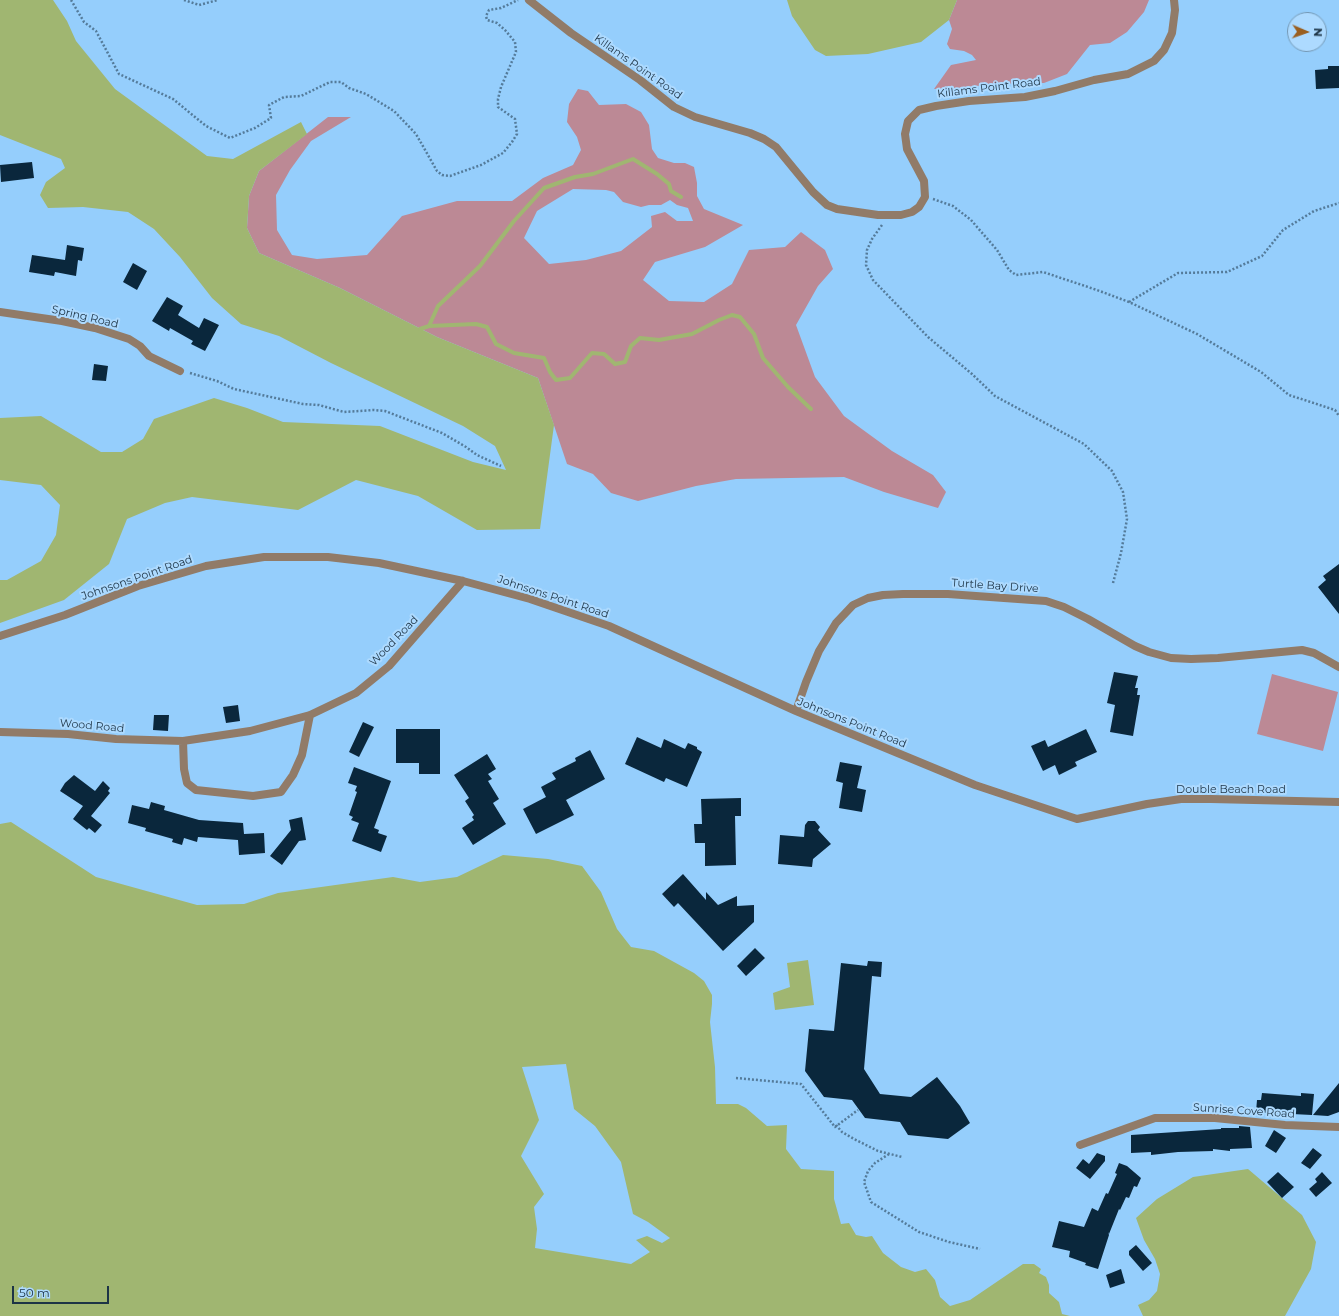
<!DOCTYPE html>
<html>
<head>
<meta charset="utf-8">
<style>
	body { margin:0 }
	#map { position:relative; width:1339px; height:1316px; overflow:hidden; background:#95cefc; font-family:Montserrat,sans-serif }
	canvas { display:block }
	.north { position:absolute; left:1287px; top:12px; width:40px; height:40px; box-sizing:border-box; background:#addaff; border:1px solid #7398b5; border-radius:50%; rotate:92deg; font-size:11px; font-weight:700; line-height:16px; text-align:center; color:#1d3446 }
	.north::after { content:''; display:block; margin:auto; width:14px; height:18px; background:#9a5f20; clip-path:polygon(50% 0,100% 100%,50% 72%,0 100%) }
	.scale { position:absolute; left:12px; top:1286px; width:97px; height:18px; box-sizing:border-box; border:2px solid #1d3446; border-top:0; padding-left:5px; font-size:12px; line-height:14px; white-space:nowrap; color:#1d3446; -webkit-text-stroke:3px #addaff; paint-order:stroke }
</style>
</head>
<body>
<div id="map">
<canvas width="1339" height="1316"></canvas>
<div class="north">N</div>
<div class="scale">50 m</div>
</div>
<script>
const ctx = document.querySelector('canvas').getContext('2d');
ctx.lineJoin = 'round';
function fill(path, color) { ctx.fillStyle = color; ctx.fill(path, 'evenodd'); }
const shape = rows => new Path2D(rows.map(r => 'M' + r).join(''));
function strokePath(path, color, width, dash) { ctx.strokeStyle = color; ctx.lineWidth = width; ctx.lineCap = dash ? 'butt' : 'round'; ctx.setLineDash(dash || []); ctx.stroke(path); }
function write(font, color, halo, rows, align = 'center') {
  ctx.font = font + ' Montserrat,sans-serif'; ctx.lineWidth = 4; ctx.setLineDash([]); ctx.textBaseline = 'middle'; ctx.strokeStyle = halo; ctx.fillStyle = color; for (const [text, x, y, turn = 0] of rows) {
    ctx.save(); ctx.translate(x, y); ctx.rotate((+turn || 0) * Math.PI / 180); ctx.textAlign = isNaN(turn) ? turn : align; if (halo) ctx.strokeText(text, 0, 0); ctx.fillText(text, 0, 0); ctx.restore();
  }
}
const green = shape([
	[957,0,1149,0,1144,12,1127,32,1110,43,1090,45,1067,74,1044,83,994,84,960,88,934,89,951,65,976,60,972,55,964,51,950,49,947,44,952,29,949,20],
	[578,89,588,91,599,105,626,104,641,112,649,125,652,149,658,158,674,163,685,163,694,167,697,183,697,196,704,209,743,225,705,247,655,262,643,280,669,301,704,302,732,284,749,250,785,247,801,232,825,250,833,269,818,286,796,325,815,377,844,416,892,451,933,475,946,492,938,508,884,492,844,477,736,479,696,486,638,501,611,493,593,474,567,464,538,378,437,337,340,288,259,253,247,228,249,196,259,171,328,117,351,117,311,141,290,170,276,195,277,230,292,255,317,259,367,255,402,216,457,201,512,201,543,178,573,165,581,150,577,137,567,122,569,104],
	[573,189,606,190,614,192,623,202,641,207,649,205,661,205,670,200,677,205,688,208,693,221,677,221,665,212,651,216,652,227,621,251,586,260,549,264,524,238,537,211],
	[1272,674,1338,692,1323,751,1257,734]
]);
const water = shape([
	[0,0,53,0,67,21,76,41,115,89,207,156,233,159,301,122,307,134,259,171,249,196,247,228,259,253,340,288,437,337,538,378,554,425,540,529,477,530,418,496,356,480,298,510,192,497,165,503,127,519,109,564,64,600,0,623,0,580,7,580,41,561,56,535,60,505,41,485,0,480,0,418,41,416,101,452,122,452,143,439,154,419,214,398,247,408,283,422,380,426,473,462,506,470,495,446,463,426,331,363,279,336,241,324,212,298,180,257,154,229,128,212,83,207,48,208,40,195,46,182,65,168,61,159,0,135],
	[787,0,957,0,949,20,921,42,868,54,826,56,815,50,792,16],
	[11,822,96,877,197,905,244,904,278,893,393,877,420,882,457,877,503,855,548,859,582,866,601,892,617,929,631,947,654,951,694,973,704,981,712,995,712,1004,710,1022,715,1067,716,1104,738,1104,746,1108,767,1126,787,1125,786,1149,801,1169,834,1171,834,1199,841,1224,849,1223,856,1235,866,1237,872,1236,883,1253,901,1267,915,1272,926,1269,935,1280,940,1297,950,1306,970,1300,1023,1264,1034,1264,1041,1269,1039,1273,1046,1277,1049,1285,1049,1293,1059,1302,1062,1314,1070,1316,0,1316,0,824],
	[566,1064,574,1109,595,1126,621,1162,633,1214,648,1222,670,1238,662,1243,647,1236,636,1240,650,1252,631,1264,535,1248,537,1229,534,1207,544,1194,521,1156,539,1120,522,1067],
	[808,960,814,1005,775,1010,773,993,790,987,787,963],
	[1248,1169,1302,1215,1316,1242,1311,1269,1285,1316,1143,1316,1138,1305,1149,1300,1157,1291,1160,1274,1155,1259,1144,1240,1136,1218,1157,1199,1193,1177]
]);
const stream = shape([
	[429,326,438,306,480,266,514,221,544,188,575,177,593,174,633,159,657,174,669,184,671,191,681,197],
	[420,329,429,326,476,324,487,327,496,344,514,353,544,358,550,372,556,380,570,378,592,353,604,354,615,364,625,362,631,346,640,338,659,340,692,334,719,320,732,315,740,317,754,334,763,358,788,387,811,409]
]);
const building = shape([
	[1328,66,1339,66,1339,88,1316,89,1315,70,1328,69],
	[32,162,34,178,1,182,0,165],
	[67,245,84,248,82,261,78,260,76,276,55,272,54,276,29,272,32,255,65,260],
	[133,263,147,271,137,290,123,282],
	[167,297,183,306,178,315,199,328,204,318,219,325,205,351,191,344,193,341,170,328,169,331,152,321],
	[94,364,108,366,106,381,92,380],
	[1339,564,1339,614,1318,587,1326,580,1323,576],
	[1114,672,1138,676,1135,688,1138,688,1137,695,1140,695,1133,736,1110,732,1115,705,1107,703],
	[238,705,240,721,226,723,223,707],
	[154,715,169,715,168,731,153,730],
	[363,722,374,727,359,757,349,752],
	[396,729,440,729,440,774,419,774,419,763,396,763],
	[1086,729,1097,752,1075,762,1077,766,1059,775,1055,765,1043,771,1031,746,1045,740,1048,747],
	[637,737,661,748,664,739,685,749,688,743,697,747,697,749,702,752,687,787,666,778,664,782,625,764],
	[590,750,605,779,566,800,574,815,536,834,523,809,546,797,541,787,556,779,552,773,576,761,575,758],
	[487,754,496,769,488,774,492,779,488,781,499,799,493,803,506,824,473,845,462,828,474,820,472,817,474,815,465,801,469,798,454,775],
	[840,762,862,766,857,788,866,790,862,812,839,808,843,783,836,781],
	[354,767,391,781,374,828,379,830,378,833,387,836,381,852,352,841,359,823,351,820,353,817,349,815,357,792,355,791,357,786,348,783],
	[74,775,95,791,103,781,110,788,108,791,110,793,91,816,102,825,95,833,89,828,87,830,73,819,83,806,60,791,65,783],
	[741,798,741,816,735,816,736,865,705,866,705,843,695,843,694,824,702,824,701,799],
	[151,802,165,806,164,810,199,820,243,823,244,834,264,833,265,853,239,855,238,840,198,837,197,842,184,838,182,845,172,842,173,839,145,831,146,828,128,823,132,805,149,809],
	[302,817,306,840,299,841,282,865,270,856,291,830,289,820],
	[808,821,815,821,820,827,818,830,831,844,813,859,812,867,778,864,780,835,804,837,805,825],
	[683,874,706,900,706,892,718,905,737,896,737,906,754,905,754,922,723,951,678,903,674,907,662,894],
	[755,948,765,958,746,976,737,966],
	[868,961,882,962,881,977,872,976,864,1069,880,1094,911,1097,937,1077,960,1106,970,1123,948,1139,908,1135,900,1122,865,1118,852,1100,824,1097,805,1071,809,1029,834,1031,841,963,867,966],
	[1339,1083,1339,1112,1328,1116,1313,1115],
	[1262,1093,1301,1096,1301,1093,1314,1094,1312,1115,1292,1114,1292,1115,1256,1112,1257,1100,1261,1100],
	[1239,1126,1250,1127,1252,1148,1230,1149,1230,1151,1213,1149,1213,1151,1178,1152,1151,1155,1151,1152,1131,1153,1131,1135,1221,1129,1221,1128,1239,1128],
	[1274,1130,1286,1138,1276,1153,1265,1146],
	[1313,1148,1322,1155,1310,1169,1301,1163],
	[1097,1153,1105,1156,1105,1161,1090,1179,1076,1168,1083,1159,1089,1164],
	[1119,1163,1127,1166,1141,1178,1137,1187,1134,1186,1129,1198,1126,1197,1120,1210,1119,1209,1109,1234,1108,1232,1109,1235,1098,1269,1085,1265,1086,1263,1069,1257,1070,1251,1052,1247,1059,1221,1084,1227,1092,1208,1098,1211,1106,1193,1108,1194,1117,1174,1115,1173],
	[1278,1172,1294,1187,1282,1198,1267,1182],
	[1322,1172,1332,1183,1316,1197,1309,1189,1317,1182,1315,1179],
	[1136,1245,1152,1263,1143,1271,1129,1255,1129,1251],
	[1121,1269,1125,1283,1110,1288,1106,1275]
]);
const path = shape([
	[71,0,84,22,96,31,119,74,173,99,206,126,230,138,255,128,271,118,269,105,284,97,301,96,330,82,341,82,349,88,366,94,394,111,416,134,437,171,442,175,450,176,481,165,503,153,512,142,517,134,515,119,498,107,498,99,501,87,516,52,515,42,505,30,497,23,487,20,486,16,489,10,501,8,518,0],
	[184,0,199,5,218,0],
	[933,199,953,206,971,220,997,250,1009,270,1016,275,1043,272,1097,290,1129,302,1197,334,1261,372,1289,395,1335,410,1339,416],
	[882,225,872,239,867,250,866,265,873,280,928,337,972,374,995,396,1084,444,1112,471,1123,492,1127,519,1121,553,1113,583],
	[1129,302,1178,273,1227,272,1262,256,1283,230,1314,211,1339,203],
	[190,373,217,381,234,389,303,404,319,405,344,412,374,410,385,411,442,433,466,447,477,455,501,466],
	[736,1078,801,1084,835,1127,858,1110],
	[836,1125,842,1132,854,1139,878,1151,902,1157],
	[889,1154,875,1163,868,1171,864,1182,871,1202,919,1232,949,1242,980,1249]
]);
const minor = shape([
	[529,0,571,33,640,80,674,107,695,117,750,133,764,139,776,147,813,192,827,205,837,209,878,215,901,215,912,212,919,207,925,197,924,181,907,149,905,134,908,121,919,110,936,106,969,101,1025,97,1055,91,1094,80,1128,74,1154,61,1164,50,1172,33,1175,10,1174,0],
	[0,312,62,321,95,328,129,339,140,346,149,356,180,371],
	[0,636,65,615,138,586,206,566,264,557,328,557,379,563,463,581,530,599,609,626,796,711,975,785,1077,819,1147,804,1181,799,1211,799,1339,802],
	[796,711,806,682,819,651,836,623,853,605,868,598,883,595,903,594,948,594,1046,601,1064,607,1088,619,1135,646,1149,652,1171,658,1191,659,1218,658,1302,650,1314,653,1339,667],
	[0,732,68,734,116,739,183,741,250,731,310,715,356,693,389,666,463,581],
	[183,741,184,769,187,783,196,790,253,796,281,792,293,775,302,755,310,715],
	[1080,1145,1155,1118,1215,1118,1285,1125,1339,1127]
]);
const streetNames = [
	["Killams Point Road",638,67,35],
	["Killams Point Road",989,88,-7],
	["Spring Road",85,317,13],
	["Johnsons Point Road",137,578,-19],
	["Turtle Bay Drive",995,586,4],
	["Johnsons Point Road",553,597,18],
	["Wood Road",394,641,-46],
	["Johnsons Point Road",852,723,22],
	["Wood Road",92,726,5],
	["Double Beach Road",1231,790],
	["Sunrise Cove Road",1244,1111,4]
];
fill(green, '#bc8995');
fill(water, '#a0b671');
strokePath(stream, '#a0b671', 4);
fill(building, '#0a273c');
strokePath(path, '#547b9a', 2.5, [2, 2]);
strokePath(minor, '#917b68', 8);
write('11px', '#1d3446', '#addaff', streetNames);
</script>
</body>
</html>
